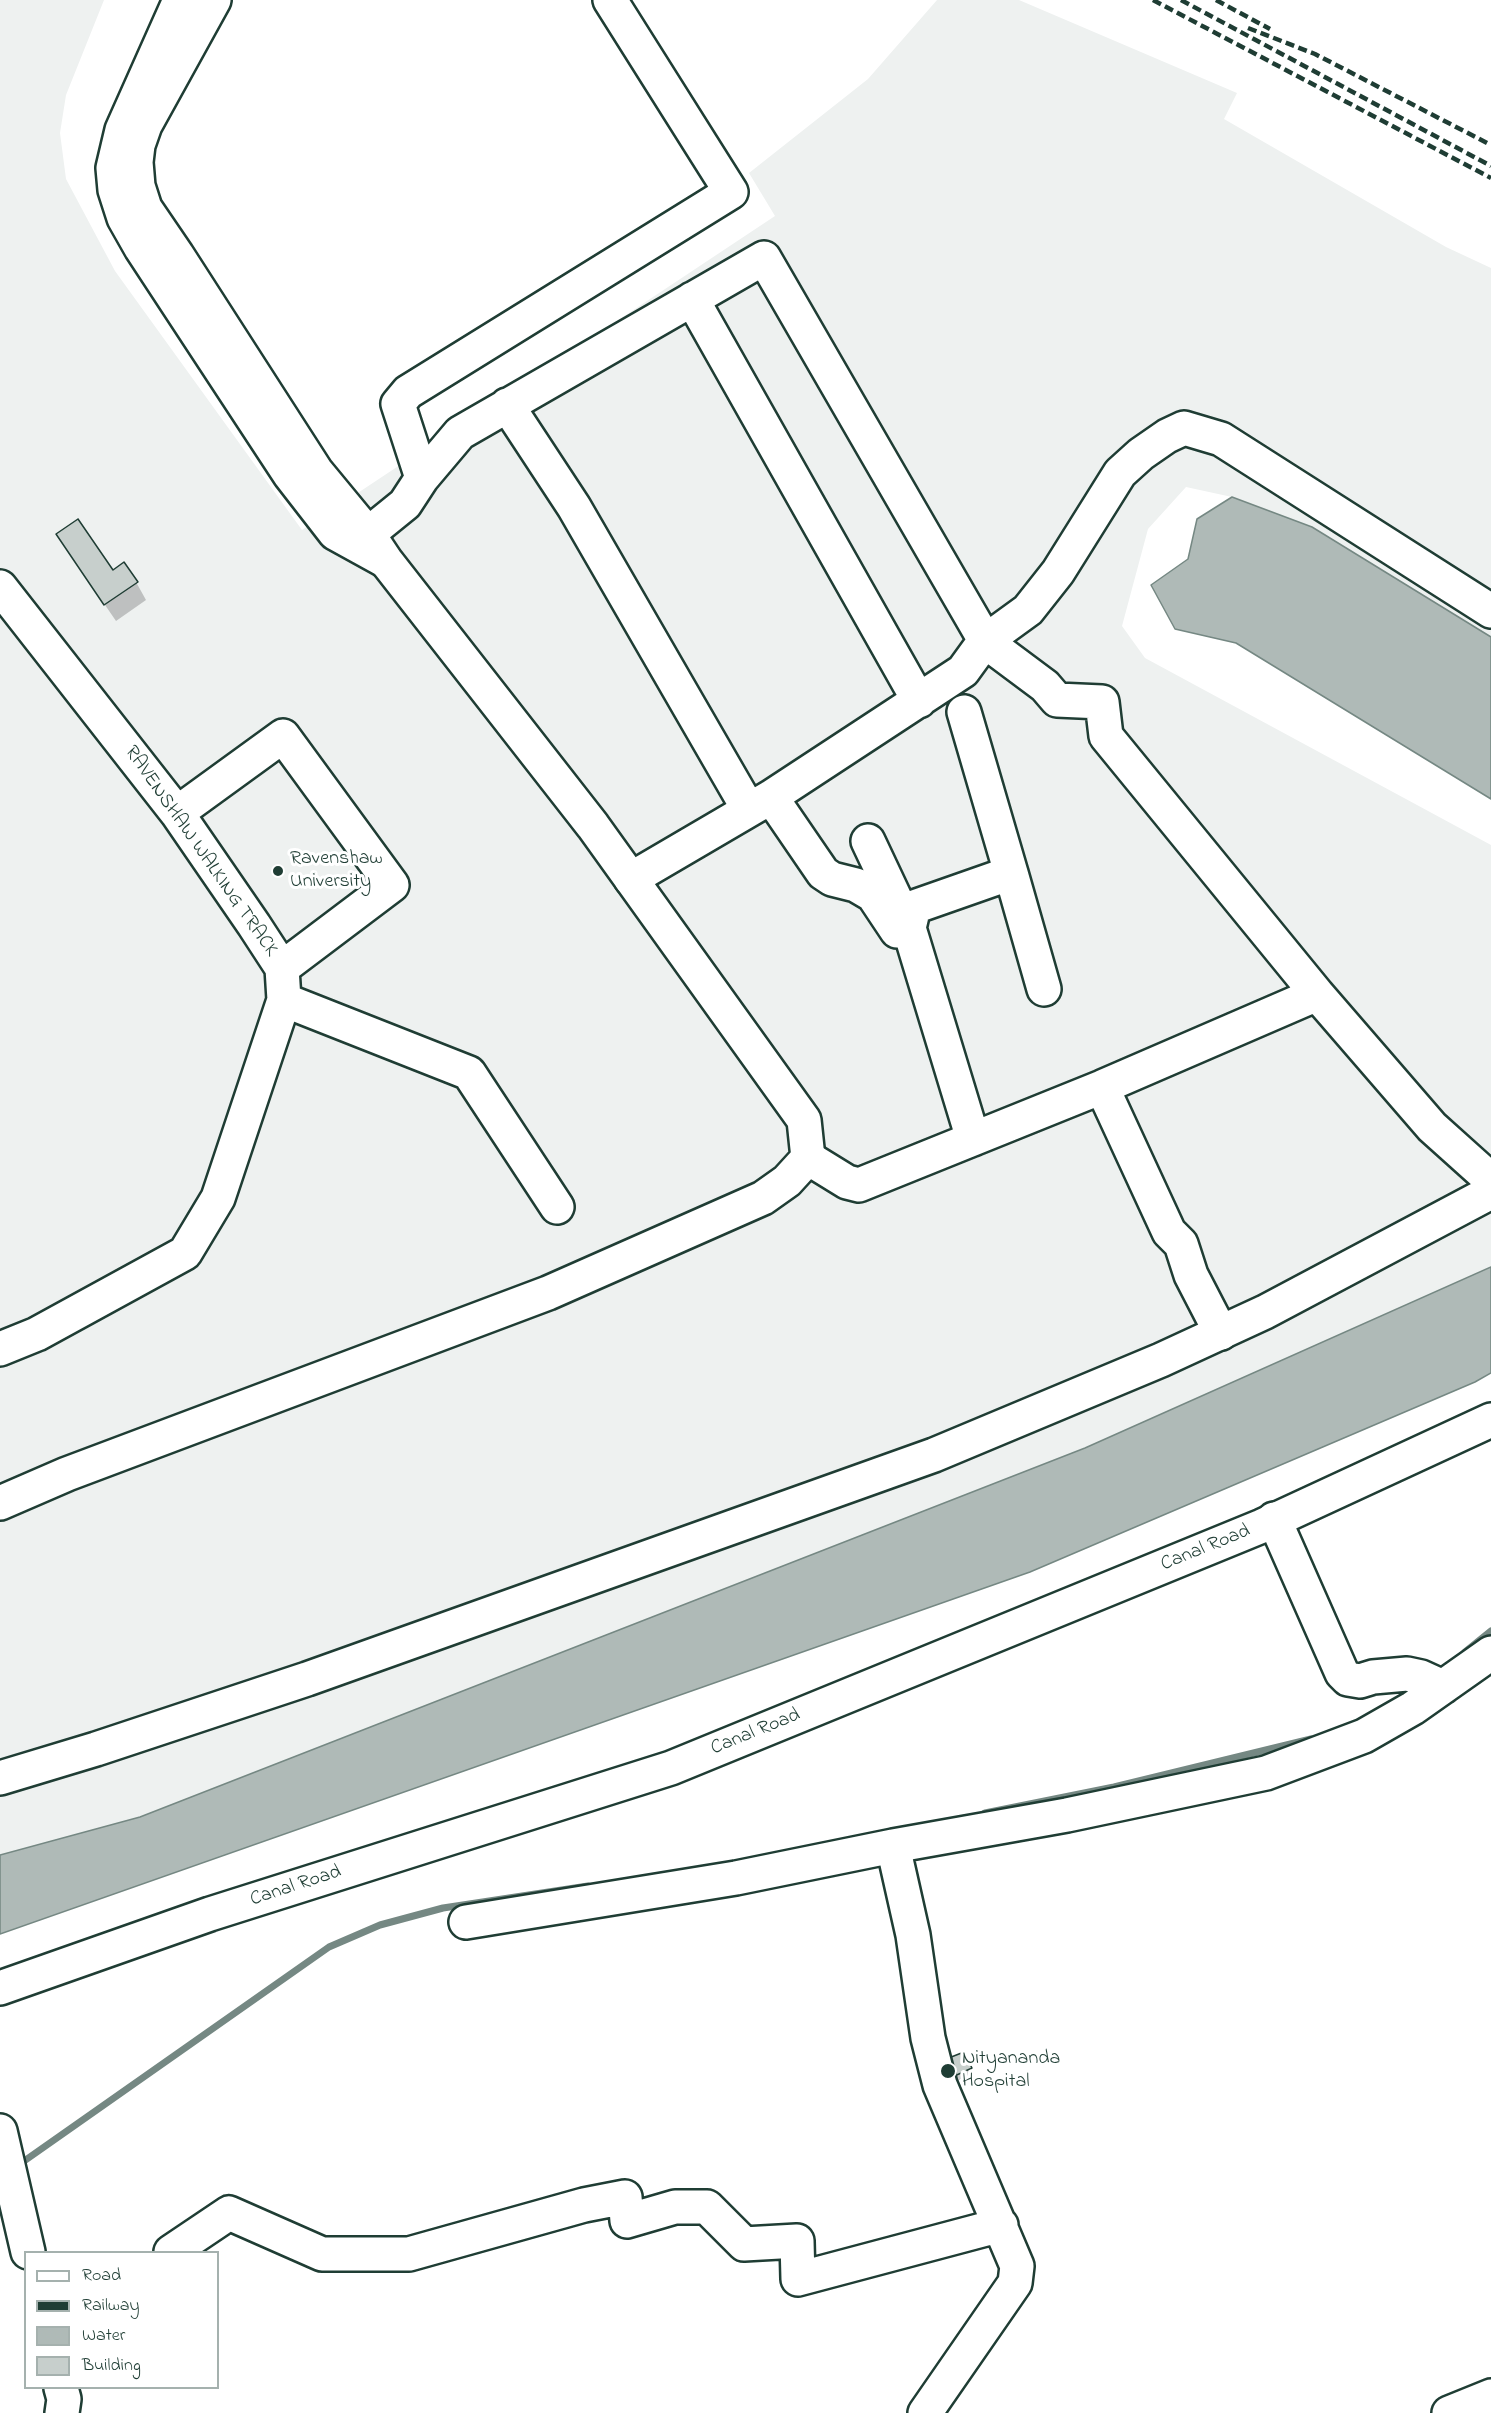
<!DOCTYPE html>
<html>
<head>
<meta charset="utf-8">
<style>
	body { margin:0 }
	#map { position:relative; width:1491px; height:2413px; overflow:hidden; background:#fff; font-family:"Indie Flower",sans-serif }
	canvas { display:block }
	.legend { position:absolute; left:24px; top:2251px; width:195px; height:138px; box-sizing:border-box; background:#fff; border:2px solid #a5b1ae; margin:0; padding:8px 10px; list-style:none; font-size:18px; color:#1f3d34 }
	.legend li { display:flex; align-items:center; gap:12px; height:30px }
	.legend b { width:30px; border:2px solid #a5b1ae }
</style>
</head>
<body>
<div id="map">
<canvas width="1491" height="2413"></canvas>
<ul class="legend">
<li><b style="height:8px;background:#fff"></b>Road</li>
<li><b style="height:8px;background:#1f3d34"></b>Railway</li>
<li><b style="height:16px;background:#afbab7"></b>Water</li>
<li><b style="height:16px;background:#c7cfcc"></b>Building</li>
</ul>
</div>
<script>
const ctx = document.querySelector('canvas').getContext('2d');
ctx.lineJoin = 'round';
function fill(path, color) { ctx.fillStyle = color; ctx.fill(path, 'evenodd'); }
const shape = rows => new Path2D(rows.map(r => 'M' + r).join(''));
function strokePath(path, color, width, dash) { ctx.strokeStyle = color; ctx.lineWidth = width; ctx.lineCap = dash ? 'butt' : 'round'; ctx.setLineDash(dash || []); ctx.stroke(path); }
function write(font, color, halo, rows, align = 'center') {
  ctx.font = font + ' "Indie Flower",sans-serif'; ctx.lineWidth = 6; ctx.setLineDash([]); ctx.textBaseline = 'middle'; ctx.strokeStyle = halo; ctx.fillStyle = color; for (const [text, x, y, turn = 0] of rows) {
    ctx.save(); ctx.translate(x, y); ctx.rotate((+turn || 0) * Math.PI / 180); ctx.textAlign = isNaN(turn) ? turn : align; if (halo) ctx.strokeText(text, 0, 0); ctx.fillText(text, 0, 0); ctx.restore();
  }
}
const built = shape([
	[0,0,104,0,66,95,60,133,66,179,115,271,302,530,775,216,749,173,868,79,937,0,1019,0,1237,93,1224,119,1446,247,1491,268,1491,637,1312,527,1232,497,1186,487,1148,529,1122,626,1145,658,1491,845,1491,1267,1085,1448,140,1817,0,1855]
]);
const water = shape([
	[1232,497,1312,527,1491,637,1491,799,1236,643,1175,629,1151,585,1188,559,1197,519,1232,497],
	[1491,1267,1491,1373,1475,1382,1030,1572,0,1934,0,1855,140,1817,1085,1448,1491,1267]
]);
const shadow = shape([
	[68,551,136,582,146,600,116,621],
	[967,2059,974,2074,952,2083,949,2078]
]);
const stream = shape([
	[1465,1652,1491,1631],
	[985,1813,1114,1787,1311,1739],
	[17,2166,329,1947,380,1925,443,1908,588,1886]
]);
const building = shape([
	[78,519,113,570,124,562,138,582,104,605,56,534,78,519],
	[964,2052,972,2068,948,2079,941,2061,964,2052]
]);
const minor = shape([
	[180,0,122,130,113,168,115,190,124,218,141,248,290,475,335,533,384,560],
	[692,299,919,701],
	[507,405,574,507,749,810],
	[422,478,398,404,408,392,731,192,610,0],
	[368,534,405,504,422,478,460,433,764,258,986,642,1045,686,1057,700,1102,702,1106,736,1317,994],
	[0,587,177,813,254,925,282,968,284,1000,218,1198,185,1253,37,1334,0,1349],
	[964,712,1011,873,914,907,909,928,973,1139],
	[771,797,823,873,832,879,856,885,873,895,897,931,909,928,868,841],
	[177,813,283,736,392,885,282,968],
	[1011,873,1044,989],
	[631,879,771,797,963,671,984,642,1028,610,1058,572,1120,473,1141,454,1167,436,1184,428,1221,439,1491,611],
	[284,1000,469,1073,557,1207],
	[1102,1087,1169,1232,1181,1244,1191,1275,1221,1333],
	[808,1158,847,1182,859,1185,1102,1087,1317,994,1432,1127,1491,1180],
	[1274,1519,1342,1673,1348,1679,1360,1681,1373,1677,1407,1674,1421,1677,1443,1687],
	[893,1846,913,1935,928,2038,940,2085,1017,2266,1015,2283,925,2413],
	[466,1922,736,1878,893,1846,1067,1815,1266,1773,1364,1736,1413,1708,1491,1653],
	[171,2252,229,2213,322,2254,409,2254,584,2205,625,2197,627,2221,675,2207,707,2207,744,2244,797,2241,798,2279,1001,2225],
	[1449,2413,1491,2396]
]);
const major = shape([
	[0,1503,67,1474,548,1293,763,1198,787,1181,808,1158,804,1120,593,826,386,561,368,534,316,471,177,255,145,208,138,186,136,162,138,145,145,125,214,0],
	[0,1778,96,1749,307,1679,934,1455,1161,1360,1265,1312,1491,1192],
	[0,1988,210,1914,671,1768,1262,1526,1491,1420],
	[0,2131,28,2252],
	[61,2388,64,2399,62,2413]
]);
const rail = shape([
	[1153,0,1491,178],
	[1181,0,1491,166],
	[1216,0,1270,29],
	[1248,28,1315,54,1491,145]
]);
const markers = [
	[278,871,6,"#1f3d34"],
	[948,2071,8,"#1f3d34"]
];
const streetNames = [
	["RAVENSHAW WALKING TRACK",200,852,55],
	["Canal Road",1206,1549,-22],
	["Canal Road",756,1733,-22],
	["Canal Road",296,1887,-18]
];
const poiNames = [
	["Ravenshaw",290,860],
	["University",290,883],
	["Nityananda",962,2060],
	["Hospital",962,2083]
];
fill(built, '#eef1f0');
fill(water, '#afbab7');
strokePath(water, '#758883', 1.5);
fill(shadow, '#0003');
strokePath(stream, '#758883', 7);
fill(building, '#c7cfcc');
strokePath(building, '#1f3d34', 1.5);
strokePath(minor, '#1f3d34', 38);
strokePath(major, '#1f3d34', 38);
strokePath(minor, '#fff', 33);
strokePath(major, '#fff', 33);
strokePath(rail, '#1f3d34', 4.5, [9, 4.5]);
for (const [x, y, r, color] of markers) { const dot = new Path2D(); dot.arc(x, y, r, 0, 2 * Math.PI); ctx.fillStyle = color; ctx.fill(dot); strokePath(dot, '#fff', 2); }
write('20px', '#1f3d34', '#fff', streetNames);
write('20px', '#1f3d34', '#fff', poiNames, 'left');
</script>
</body>
</html>
